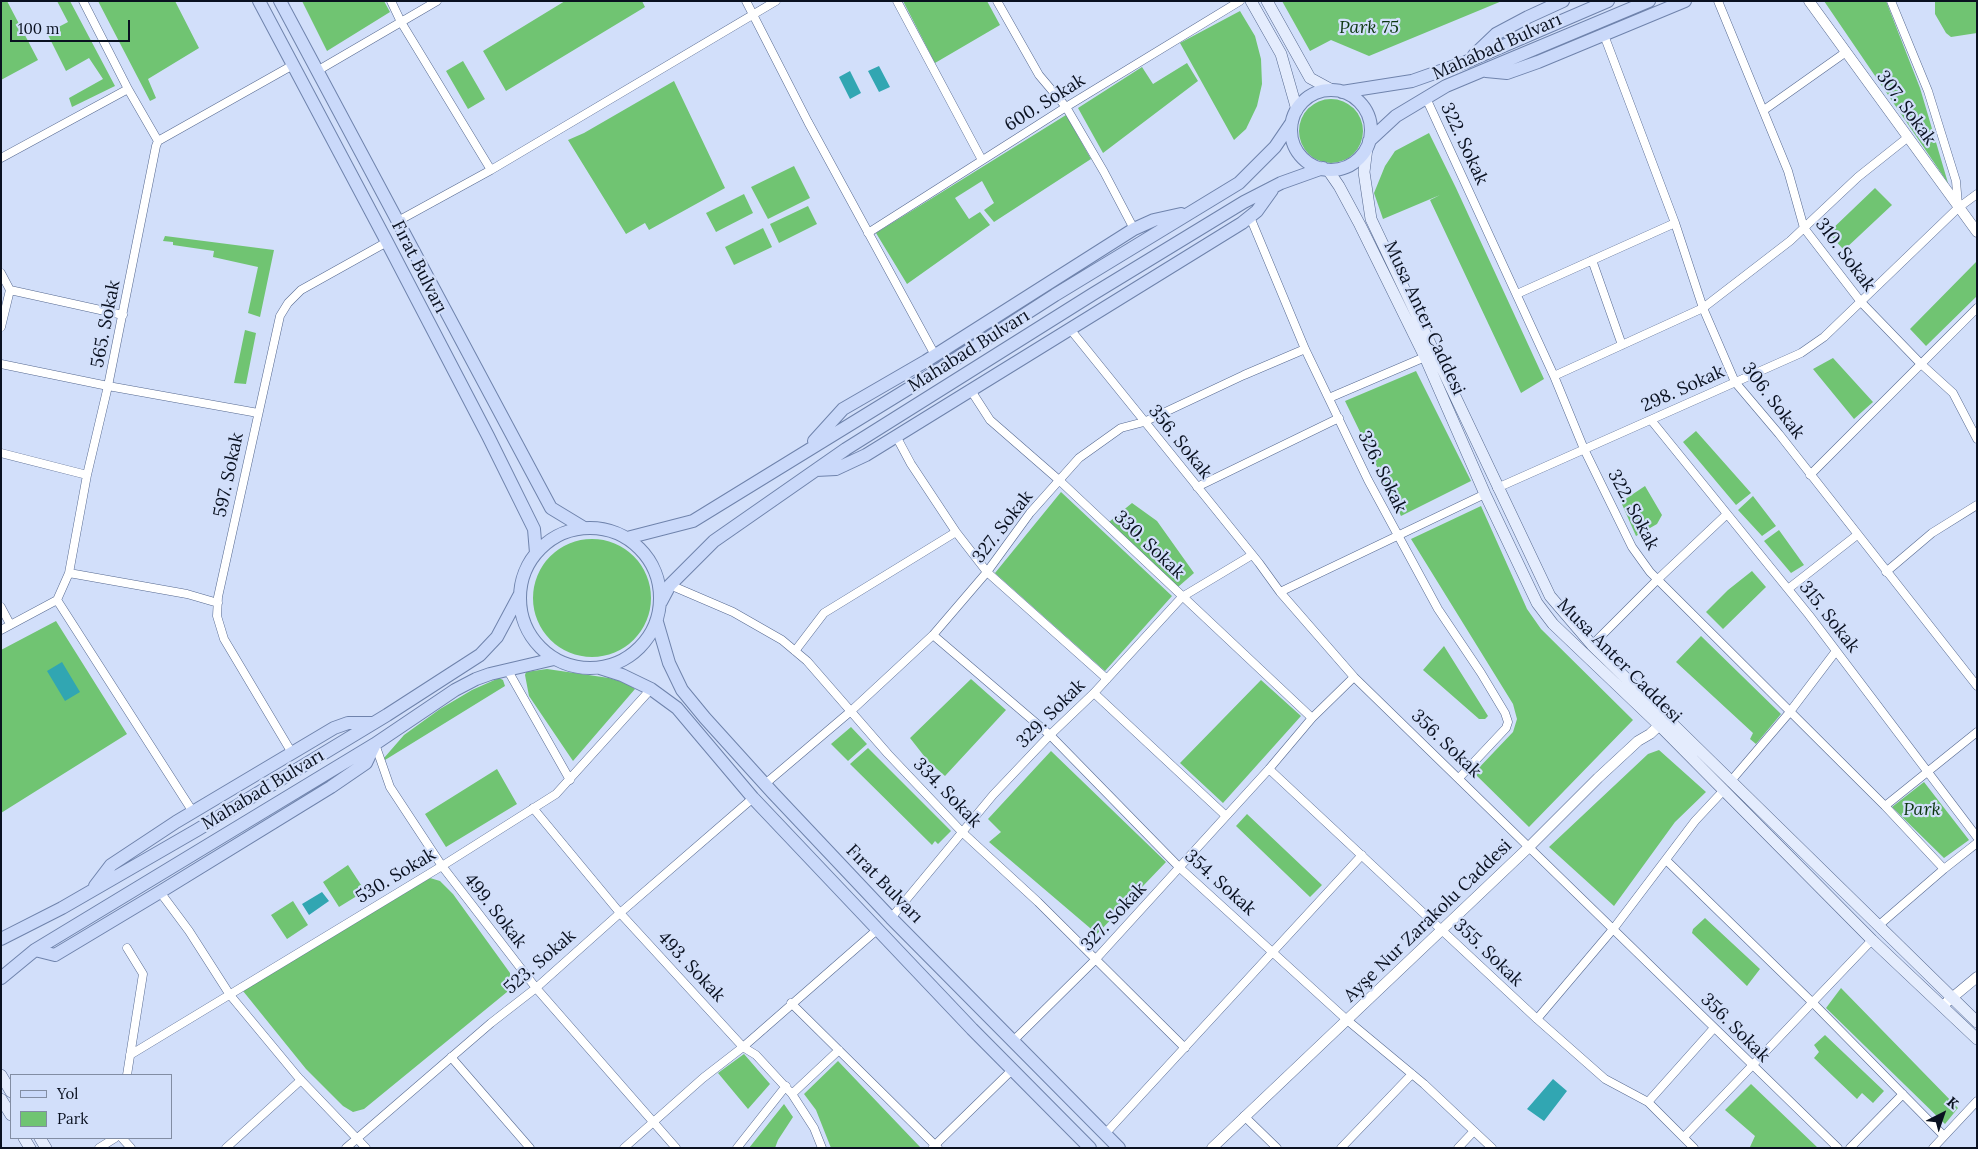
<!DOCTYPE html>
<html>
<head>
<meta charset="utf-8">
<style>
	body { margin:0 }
	#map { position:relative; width:1978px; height:1149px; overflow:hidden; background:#d2dffa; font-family:Lora,serif }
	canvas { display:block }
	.frame { position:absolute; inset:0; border:2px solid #0a1120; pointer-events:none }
	.legend { position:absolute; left:10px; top:1074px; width:162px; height:65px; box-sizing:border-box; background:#d2dffa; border:1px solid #828da3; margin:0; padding:6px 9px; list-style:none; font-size:15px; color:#0a1120 }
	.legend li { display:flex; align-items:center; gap:10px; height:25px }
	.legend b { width:25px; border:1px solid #828da3 }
	.north { position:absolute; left:1918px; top:1089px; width:50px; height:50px; -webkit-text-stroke:4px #d2dffa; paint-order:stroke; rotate:41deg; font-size:14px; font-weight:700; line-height:20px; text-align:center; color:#0a1120 }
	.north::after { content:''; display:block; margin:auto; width:18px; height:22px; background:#0a1120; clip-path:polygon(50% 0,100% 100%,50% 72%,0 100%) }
	.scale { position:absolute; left:10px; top:20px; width:120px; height:22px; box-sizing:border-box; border:2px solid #0a1120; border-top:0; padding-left:6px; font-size:15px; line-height:18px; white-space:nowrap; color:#0a1120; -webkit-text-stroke:4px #d2dffa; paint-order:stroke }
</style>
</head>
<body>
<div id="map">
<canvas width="1978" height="1149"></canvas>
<div class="frame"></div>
<ul class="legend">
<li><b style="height:6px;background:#cad9fa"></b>Yol</li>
<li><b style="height:14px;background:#70c472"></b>Park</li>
</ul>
<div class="north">K</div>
<div class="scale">100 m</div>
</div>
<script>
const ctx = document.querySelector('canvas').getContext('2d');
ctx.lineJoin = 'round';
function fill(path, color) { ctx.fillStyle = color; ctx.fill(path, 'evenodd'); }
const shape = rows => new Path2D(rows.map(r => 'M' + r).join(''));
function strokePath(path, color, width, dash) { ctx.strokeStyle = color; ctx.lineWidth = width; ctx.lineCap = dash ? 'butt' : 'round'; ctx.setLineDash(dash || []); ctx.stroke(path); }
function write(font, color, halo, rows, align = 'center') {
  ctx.font = font + ' Lora,serif'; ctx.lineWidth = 4.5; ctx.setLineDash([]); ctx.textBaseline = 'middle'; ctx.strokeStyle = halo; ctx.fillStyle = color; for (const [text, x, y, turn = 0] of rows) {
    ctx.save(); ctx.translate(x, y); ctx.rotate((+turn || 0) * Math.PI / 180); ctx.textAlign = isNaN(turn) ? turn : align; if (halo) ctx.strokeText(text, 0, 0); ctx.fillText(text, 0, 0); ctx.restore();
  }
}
const green = shape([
	[1,1,7,1,38,60,1,80],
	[57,1,70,1,115,86,72,107,69,98,103,79,89,58,66,71,47,33,68,22],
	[98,1,175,1,199,48,148,79,156,98,150,101],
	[302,1,384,1,390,12,327,51],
	[565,1,642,1,645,7,506,91,483,51],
	[903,1,987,1,1000,25,935,63],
	[1282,1,1502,1,1369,56,1331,40,1310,51],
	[1824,1,1886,1,1920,88,1948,183],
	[1935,1,1977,1,1977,33,1951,37,1946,33,1935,14],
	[1240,11,1255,36,1261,59,1262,84,1257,106,1246,129,1234,140,1180,43],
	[463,61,485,99,468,109,446,71],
	[1187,63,1198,81,1103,153,1078,108,1142,67,1153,84],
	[674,81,725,188,649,230,645,223,626,234,568,140,584,133],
	'1299 131a32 32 0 1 1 64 0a32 32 0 1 1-64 0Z',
	[1066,115,1091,159,994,222,984,210,994,203,982,181,955,198,969,219,980,212,990,225,907,284,876,233],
	[1429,133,1456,188,1544,379,1521,393,1430,200,1440,195,1383,219,1374,193,1385,166,1395,151],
	[794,166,810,198,768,219,751,187],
	[1875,188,1892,205,1844,250,1828,233],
	[744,194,753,213,716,232,706,213],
	[808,206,817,224,779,243,770,224],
	[763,228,772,247,734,265,725,247],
	[165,236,274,250,260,317,248,313,258,267,213,257,214,251,173,245,173,242,163,241],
	[1977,261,1977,296,1926,346,1910,329],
	[245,330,256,333,246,384,234,383],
	[1833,358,1873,402,1854,419,1813,369],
	[1416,371,1471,481,1401,516,1345,401],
	[1696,431,1751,493,1736,505,1683,442],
	[1645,486,1662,515,1657,524,1636,536,1621,502],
	[1061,492,1172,596,1105,671,995,573],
	[1753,496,1776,526,1762,536,1738,510],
	[1132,503,1157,521,1194,573,1178,587,1109,522],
	[1481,506,1527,609,1541,629,1633,720,1529,827,1474,773,1513,732,1517,719,1513,704,1411,539],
	[1779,530,1804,565,1791,573,1764,541],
	'533 598a59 59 0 1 1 118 0a59 59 0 1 1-118 0Z',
	[1752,571,1766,587,1723,629,1706,612,1728,590],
	[56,621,127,734,1,813,1,650],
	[1701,636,1781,714,1756,744,1750,739,1753,733,1676,662],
	[1444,646,1488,716,1485,719,1479,719,1423,670],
	[547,669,609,678,626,683,635,689,573,761,529,696,525,675,526,672],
	[499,678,503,680,505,686,385,760,384,758,404,735,440,709,472,690],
	[971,679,1006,710,945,776,928,761,910,738],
	[1261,680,1301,716,1223,803,1180,763],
	[851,727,867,744,848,761,831,744],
	[868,748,951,831,938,844,935,841,932,845,850,764],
	[1659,750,1706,792,1675,822,1614,906,1549,847,1648,754],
	[1051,751,1166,862,1097,934,989,842,1001,832,988,819],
	[497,769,517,804,446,847,425,814],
	[1924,782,1969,840,1944,858,1892,807],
	[1247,814,1322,885,1310,897,1236,826],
	[348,865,365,891,339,907,323,882],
	[430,878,440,881,453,894,510,973,510,984,507,992,364,1109,353,1112,343,1106,306,1069,243,991],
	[293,901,308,925,287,939,271,915],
	[1705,918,1760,969,1747,986,1692,933,1693,929],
	[1841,988,1958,1108,1945,1124,1826,1008],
	[1825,1035,1884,1091,1873,1103,1862,1093,1857,1099,1814,1058,1819,1052,1814,1045],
	[744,1054,770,1084,748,1109,718,1073],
	[838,1061,921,1148,831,1148,816,1110,804,1094],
	[1751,1084,1818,1148,1750,1147,1755,1136,1725,1110],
	[784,1104,793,1117,778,1140,775,1148,749,1148]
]);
const water = shape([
	[879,66,890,87,879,92,868,71],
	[850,71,861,93,850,99,839,77],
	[62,662,80,692,65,701,47,671],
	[322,892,329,901,309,915,302,904],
	[1553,1079,1567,1091,1544,1121,1527,1109]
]);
const minor = shape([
	[83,1,128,89,158,141],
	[391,1,401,22,491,170],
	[746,1,808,122,935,355],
	[897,1,982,160],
	[997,1,1039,75,1066,107,1104,172,1134,229],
	[1718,1,1788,171,1804,228,1861,302,1920,363,1953,393,1977,439],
	[1891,1,1928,91,1956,181,1958,205],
	[1604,35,1675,223,1703,308,1735,382,1779,434,1977,686],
	[317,71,437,1],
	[1426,98,1554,376,1584,449,1632,547,1650,572,1885,806,1944,869,1977,843],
	[1764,110,1846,52],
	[1,158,128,89],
	[1250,217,1305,349,1368,480,1438,609,1481,673,1505,713,1508,722,1506,728,1459,778],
	[398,221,491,170,776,1],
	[868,233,1066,107,1240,1],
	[1592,260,1622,345],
	[1,273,10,290,1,327],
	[10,290,123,315],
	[1517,294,1675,223],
	[1070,329,1259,563,1280,592,1354,677,1838,1148],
	[1,364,108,386,258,413],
	[1554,376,1703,308,1790,241,1858,177,1907,138],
	[970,389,990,420,1060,481,1312,718],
	[1329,398,1425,357],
	[1651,420,1809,615,1977,837],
	[896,436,911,464,956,532,987,572,1107,679],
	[1,453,87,475],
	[1810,475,1977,308],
	[1197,487,1339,418],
	[1497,488,1801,353,1824,337,1958,208,1977,194],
	[1886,572,1932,533,1977,505],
	[69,573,187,594,218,603],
	[670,585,733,612,782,640,807,661,888,754,962,832,1038,902,1185,1048],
	[1788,589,1857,535],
	[1280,592,1485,494],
	[57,600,193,812],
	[1,607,10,624],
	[1,630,57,600,69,573,87,475,108,386,156,146,158,141,293,65],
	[933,635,1050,735,1180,868,1347,1020,1424,1084,1492,1148],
	[1592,645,1657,580,1727,514],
	[795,651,824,613,956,532],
	[507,669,570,780],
	[1094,693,1226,816],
	[375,744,390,787,442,866,536,988,676,1148],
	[292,753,224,639,217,616,218,597,280,316,288,303,301,290,387,242],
	[1269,769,1537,1019,1605,1079,1648,1102,1694,1148],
	[1730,782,1789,713,1836,651],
	[765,784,851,711,933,635,987,572,1030,513,1079,458,1121,428,1144,422,1244,375,1305,349],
	[1885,806,1977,732],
	[533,808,620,913,743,1047,756,1055,792,1094,814,1128,822,1148],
	[1666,860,1813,1003,1944,1136],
	[160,892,189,931,230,995,298,1077,366,1148],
	[891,918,993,795,1050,735,1094,693,1182,597,1252,555],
	[1878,926,1944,869],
	[791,1003,938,1148],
	[1537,1019,1614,928,1695,821,1723,791],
	[1013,1041,1095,960,1269,769,1312,718,1354,677],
	[130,1055,442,866,556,794,651,689],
	[451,1057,530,1148],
	[127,1075,143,974,127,948],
	[792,1094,839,1050],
	[1648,1102,1714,1028],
	[1244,1116,1277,1148],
	[1105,1134,1362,855],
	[1684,1137,1872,940],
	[122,1138,131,1148],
	[933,1147,1012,1070],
	[99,1148,115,1138],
	[226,1148,301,1080],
	[346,1148,491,1023,536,988,620,913,753,798],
	[624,1148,703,1078,743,1047,878,929],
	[737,1148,786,1086],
	[1341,1148,1412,1074],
	[1458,1148,1474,1131],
	[1850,1148,1903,1094],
	[1933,1148,1977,1101]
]);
const tertiary = shape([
	[1809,1,1977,232],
	[1947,1002,1977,977],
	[1212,1148,1529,847,1598,778,1638,741,1650,734,1665,720]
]);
const secondary = shape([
	[1251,1,1281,54,1297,110],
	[1267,1,1310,78,1332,90],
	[1367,148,1364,172,1371,219,1550,596,1592,645,1977,1022],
	[1328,170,1339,186,1360,225,1425,357,1485,494,1537,603,1553,624,1660,726,1872,940,1977,1039],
	[1,1075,11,1092],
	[1,1099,11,1115],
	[24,1138,30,1148],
	[40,1138,46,1148]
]);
const primary = shape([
	[259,1,387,242,488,436,534,529,536,553],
	[280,1,551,508,584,528],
	[1474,55,1496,34,1528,17,1563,1],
	[1486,71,1507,73,1538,62,1685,1],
	'1291 130a40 40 0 1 1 80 0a40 40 0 1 1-80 0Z',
	[1342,92,1412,81,1466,62,1608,1],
	[1369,141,1396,116,1446,86,1649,1],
	[814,441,843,409,926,361,1134,229,1154,220,1181,214],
	[816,470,836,469,866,455,1242,223,1257,211,1272,190],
	'520 598a70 70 0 1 1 140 0a70 70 0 1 1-140 0Z',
	[627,538,693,521,929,376,1055,295,1239,183,1275,147,1292,122],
	[661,602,670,585,714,541,846,449,1093,294,1244,202,1281,183,1323,168],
	[657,622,669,663,682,690,705,718,772,792,891,918,1119,1148],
	[600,668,622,675,651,689,677,708,753,798,972,1029,1090,1148],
	[95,886,111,865,176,822,334,728,348,723,373,723],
	[1,939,62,908,197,830,387,715,480,655,497,637,520,594],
	[35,950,55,955,160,892,331,787,366,763,375,744],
	[1,978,35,950,375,744,455,690,476,679,490,674,554,659]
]);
const parkNames = [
	["Park 75",1369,28],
	["Park",1922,810]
];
const streetNames = [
	["Mahabad Bulvarı",1497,47,-24],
	["600. Sokak",1045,103,-32],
	["307. Sokak",1906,108,54],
	["322. Sokak",1464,144,65],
	["310. Sokak",1845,255,53],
	["Fırat Bulvarı",419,267,63],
	["Musa Anter Caddesi",1424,318,65],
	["565. Sokak",106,324,-79],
	["Mahabad Bulvarı",969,351,-32],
	["298. Sokak",1683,389,-24],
	["306. Sokak",1773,401,53],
	["356. Sokak",1180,442,51],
	["326. Sokak",1382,472,64],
	["597. Sokak",229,475,-78],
	["322. Sokak",1633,510,62],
	["327. Sokak",1003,527,-52],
	["330. Sokak",1149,545,44],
	["315. Sokak",1829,617,52],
	["Musa Anter Caddesi",1619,661,45],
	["329. Sokak",1051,714,-45],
	["356. Sokak",1446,744,44],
	["Mahabad Bulvarı",263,790,-31],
	["334. Sokak",947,793,46],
	["530. Sokak",396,876,-31],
	["354. Sokak",1220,883,42],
	["Fırat Bulvarı",884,884,46],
	["499. Sokak",495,911,52],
	["327. Sokak",1114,917,-47],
	["Ayşe Nur Zarakolu Caddesi",1428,921,-44],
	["355. Sokak",1488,953,44],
	["523. Sokak",540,962,-41],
	["493. Sokak",691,967,47],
	["356. Sokak",1735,1028,45]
];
fill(green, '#70c472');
fill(water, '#31a6b2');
strokePath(minor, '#566990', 9);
strokePath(tertiary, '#566990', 11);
strokePath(secondary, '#566990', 12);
strokePath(primary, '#6f83ac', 14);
strokePath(minor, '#fff', 8);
strokePath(tertiary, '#fff', 10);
strokePath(secondary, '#e4ecfd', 11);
strokePath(primary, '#cad9fa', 12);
write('italic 18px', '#0d3710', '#d2dffa', parkNames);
write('18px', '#0a1120', '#d2dffa', streetNames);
</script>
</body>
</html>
